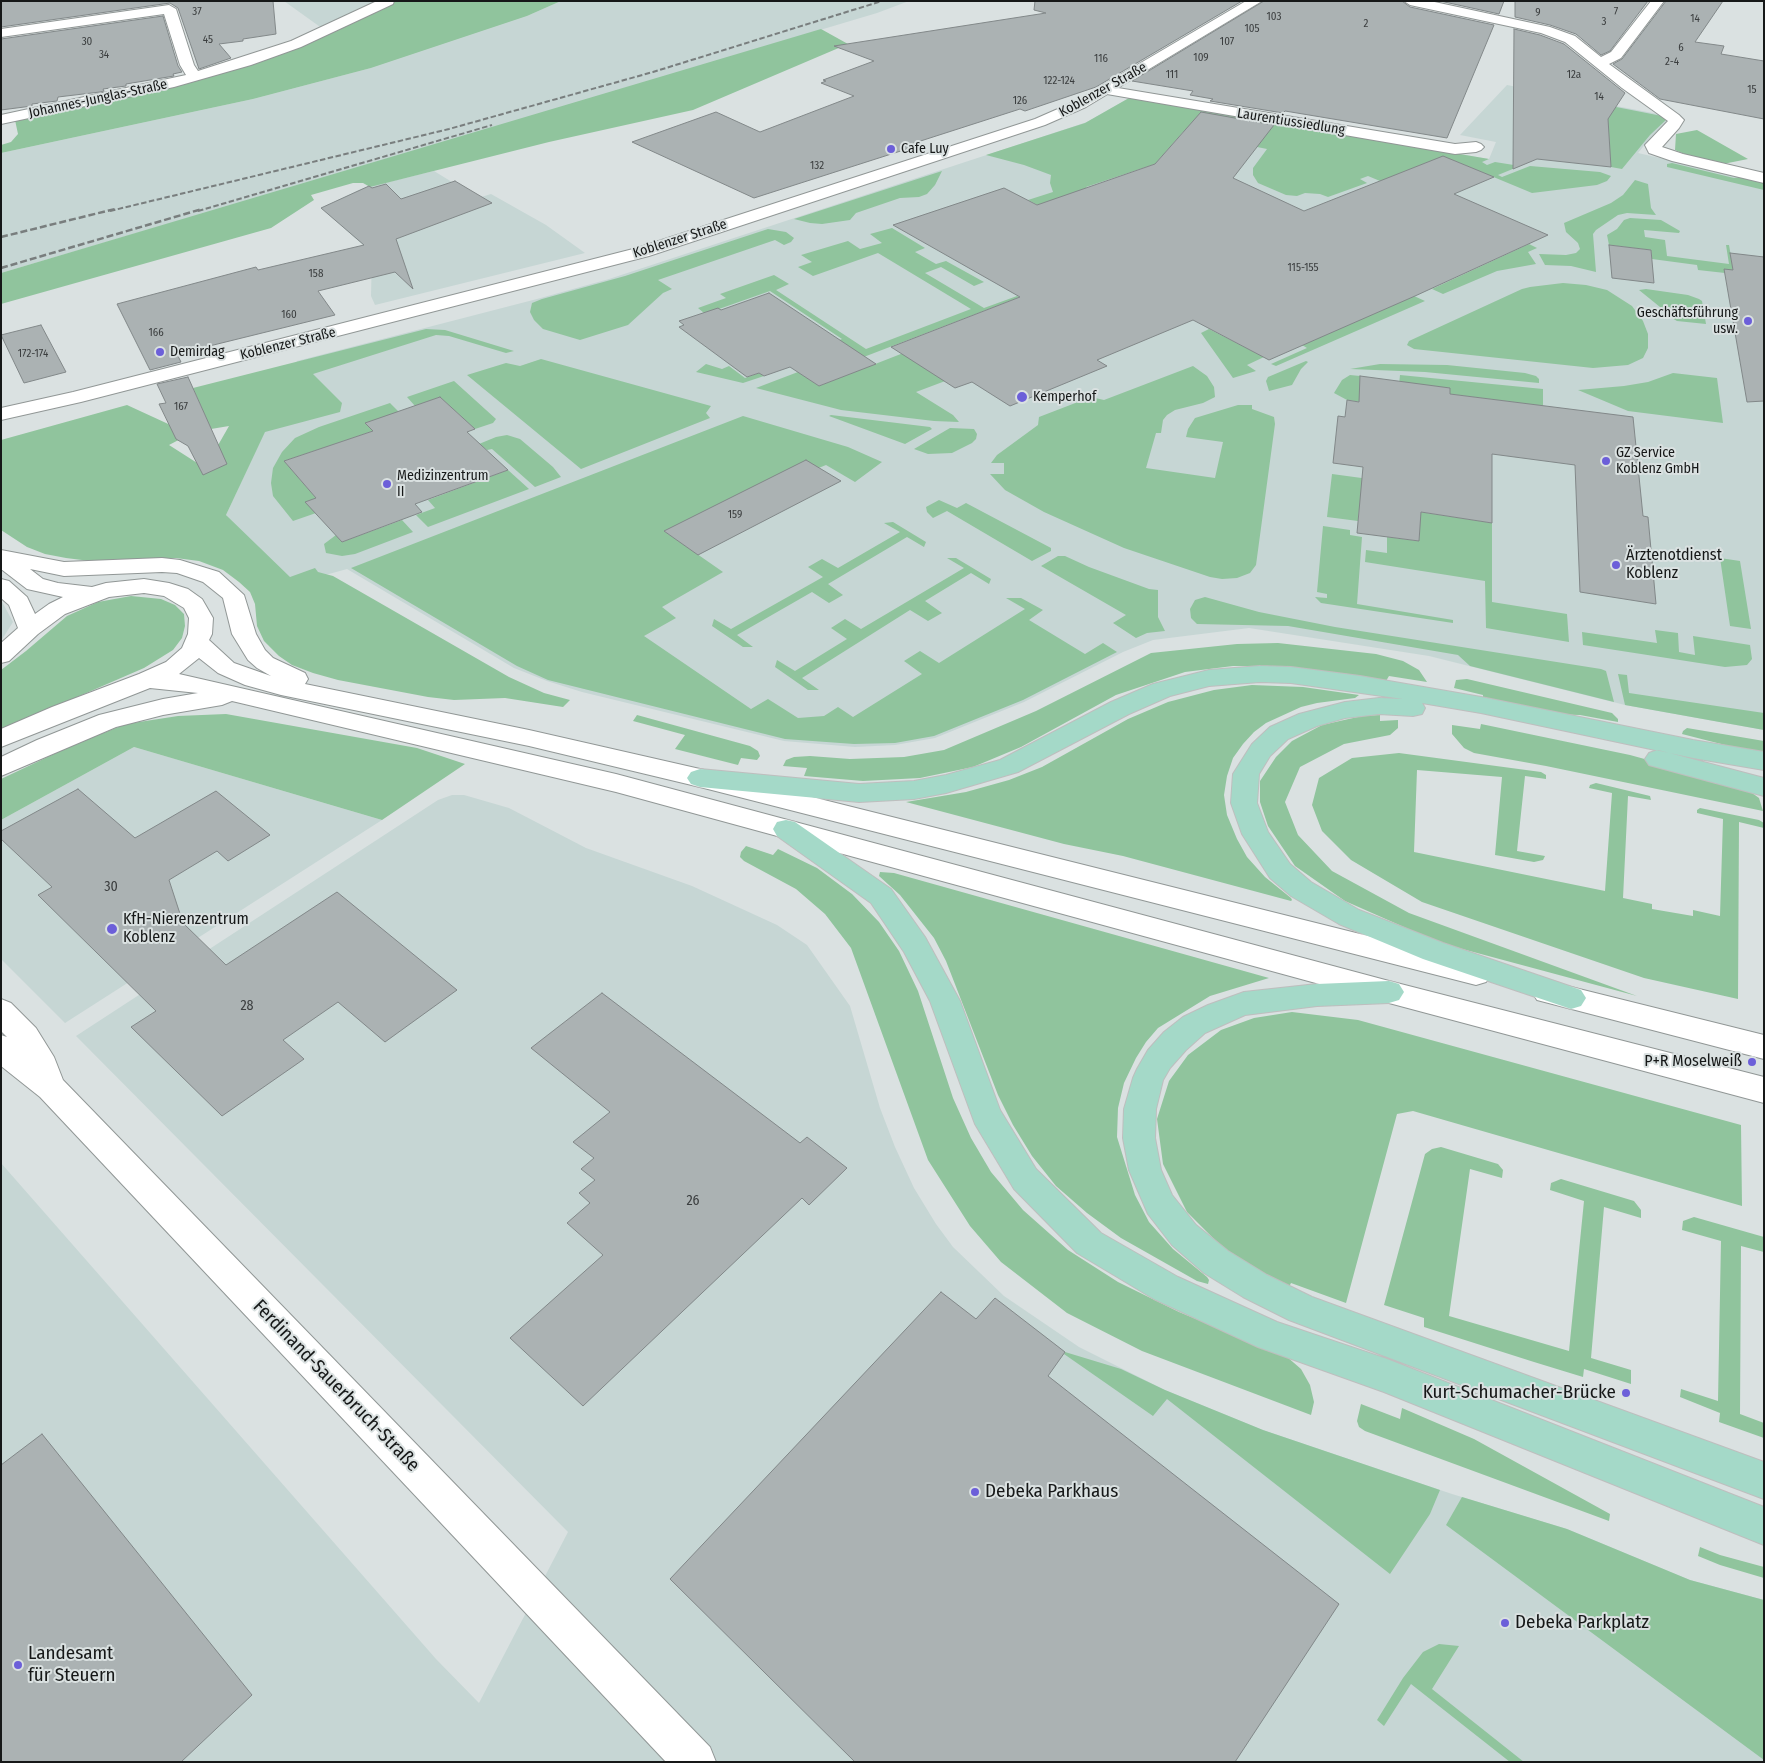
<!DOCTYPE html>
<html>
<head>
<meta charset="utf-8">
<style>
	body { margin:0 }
	#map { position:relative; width:1765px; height:1763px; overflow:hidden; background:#dae1e1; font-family:"Fira Sans Condensed",sans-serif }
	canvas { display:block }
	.frame { position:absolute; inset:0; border:2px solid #161818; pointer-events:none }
</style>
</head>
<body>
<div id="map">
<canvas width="1765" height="1763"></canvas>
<div class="frame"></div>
</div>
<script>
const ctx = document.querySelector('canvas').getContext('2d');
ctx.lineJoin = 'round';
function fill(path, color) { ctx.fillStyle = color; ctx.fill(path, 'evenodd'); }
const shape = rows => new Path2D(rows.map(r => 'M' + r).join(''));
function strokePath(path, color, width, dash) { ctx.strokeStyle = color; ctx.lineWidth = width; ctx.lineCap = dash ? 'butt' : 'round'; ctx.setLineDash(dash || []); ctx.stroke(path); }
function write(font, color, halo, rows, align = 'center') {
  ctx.font = font + ' "Fira Sans Condensed",sans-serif'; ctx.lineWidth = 4; ctx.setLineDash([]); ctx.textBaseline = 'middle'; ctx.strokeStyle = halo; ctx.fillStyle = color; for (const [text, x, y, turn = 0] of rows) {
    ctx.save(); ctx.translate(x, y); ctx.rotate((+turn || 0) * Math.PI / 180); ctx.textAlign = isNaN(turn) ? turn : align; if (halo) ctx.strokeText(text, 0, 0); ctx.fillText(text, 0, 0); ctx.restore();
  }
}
const built = shape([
	[284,1,382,1,323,29],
	[561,1,909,1,877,13,304,184,1,273,1,153,253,99,371,68,527,16],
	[1507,85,1663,115,1667,119,1666,122,1652,136,1638,153,1764,182,1764,730,1625,705,1429,656,1249,628,1153,640,1123,652,1024,702,935,738,895,745,855,747,784,741,582,692,547,681,514,668,347,569,289,585,226,515,297,361,537,299,609,279,1087,122,1129,98,1489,159,1496,142,1460,135],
	[434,171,478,198,491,194,546,225,585,253,375,305,371,296,372,253,321,208,363,188],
	[1,600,13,622,1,641],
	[134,747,382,820,65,1023,1,959,1,820],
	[452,795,464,795,509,808,586,848,692,886,777,925,807,945,850,1006,880,1108,895,1147,914,1188,936,1224,953,1247,1004,1296,1079,1347,1165,1390,1263,1430,1452,1494,1567,1529,1690,1580,1764,1600,1764,1762,1,1762,1,1163,436,1659,479,1703,568,1532,76,1036,438,800]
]);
const green = shape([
	[393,1,561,1,527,16,371,68,253,99,1,153,1,145,11,142,18,134,15,120,191,82],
	[821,29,848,44,693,110,549,142,370,187,363,183,353,183,311,195,314,200,271,228,1,304,1,273],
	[1129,98,1489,159,1482,162,1487,165,1495,162,1520,166,1498,175,1502,177,1530,166,1600,172,1611,176,1607,181,1597,185,1532,193,1455,161,1425,173,1380,181,1368,176,1360,179,1367,183,1328,197,1320,194,1305,193,1297,196,1286,195,1258,183,1253,175,1253,168,1267,149,1183,132,1155,164,1086,187,1110,242,1028,200,1053,192,1050,183,1051,175,1024,165,986,155,1085,123],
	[1606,105,1662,116,1667,119,1650,135,1622,169,1611,167],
	[1697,130,1748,159,1723,164,1694,158,1675,150,1676,134],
	[1672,163,1734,178,1742,177,1764,182,1764,190,1667,167,1667,164],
	[942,171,935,185,927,194,919,197,900,198,856,213,850,220,822,224,810,223,794,219],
	[1635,180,1648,184,1651,208,1656,215,1627,213,1618,215,1596,230,1593,234,1596,272,1571,266,1545,265,1539,254,1566,255,1576,253,1580,249,1578,243,1566,232,1564,223,1611,203,1623,195],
	[1630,218,1661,220,1680,231,1679,233,1644,230,1645,237,1665,240,1667,256,1729,264,1726,245,1729,245,1734,274,1698,270,1697,265,1652,259,1651,250,1609,245,1607,235,1617,229,1624,220],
	[892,228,925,248,915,252,936,264,946,261,984,282,974,286,941,267,925,273,984,308,1017,296,1020,297,822,373,792,358,842,339,770,291,719,309,704,313,698,308,726,298,720,294,774,275,789,284,776,290,866,349,971,309,878,253,813,276,798,267,812,262,801,255,848,241,860,249,882,243,870,234],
	[768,229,786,232,794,238,791,242,784,245,775,240,658,280,672,289,663,293,628,325,580,340,543,329,534,320,530,312,532,303,542,299,625,276],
	[1529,244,1537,248,1528,252,1536,264,1497,271,1443,294,1432,289],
	[1563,283,1586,285,1607,290,1632,306,1643,321,1648,334,1648,348,1643,358,1628,365,1593,368,1414,349,1407,345,1409,341,1522,289,1530,287],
	[1646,289,1688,295,1699,299,1702,301,1706,324,1677,321,1665,314,1660,307,1639,290],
	[1414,296,1425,301,1276,366,1271,364,1307,348,1302,345],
	[1003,314,985,366,916,392,953,415,959,422,934,421,841,410,756,388,798,372,819,386],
	[426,329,445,330,514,351,506,353,449,336,436,335,313,374,342,403,340,412,265,432,226,515,290,577,315,568,318,572,333,576,509,677,544,693,570,700,563,707,505,698,454,700,428,697,338,680,313,673,292,665,279,656,264,641,257,626,255,604,250,592,239,582,223,570,199,561,176,558,90,561,66,558,45,554,27,547,1,530,1,440,127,405,190,434,169,445,205,468,229,426,211,429,193,388],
	[1209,329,1264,357,1247,365,1256,371,1233,378,1201,333],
	[541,359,711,406,706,413,710,418,581,469,467,375,506,363,520,366],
	[1306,361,1308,362,1301,369,1292,385,1269,391,1266,381,1268,377],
	[706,364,722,369,729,366,745,378,759,373,764,376,743,383,696,372],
	[1380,364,1447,365,1525,373,1536,376,1539,379,1539,383,1425,372,1350,369],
	[1193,366,1207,376,1214,387,1215,397,1203,403,1175,410,1167,415,1163,420,1161,433,1156,433,1146,468,1215,478,1223,442,1186,437,1188,429,1195,418,1238,405,1252,405,1252,409,1274,417,1275,424,1256,565,1250,573,1237,578,1222,579,1210,577,1124,548,1044,512,1005,490,990,474,1004,474,1004,463,991,463,997,455,1038,425,1039,417,1091,397,1104,400],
	[1673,373,1717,378,1723,423,1628,411,1578,390,1624,386,1648,382],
	[1350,375,1360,376,1360,381,1399,385,1400,375,1543,389,1543,406,1450,394,1450,388,1413,384,1376,404,1347,400,1334,393,1342,380],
	[454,381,496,419,493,423,475,429,440,397,415,406,407,397],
	[390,403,399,412,373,431,284,461,316,498,306,502,316,513,293,521,273,496,271,483,273,468,282,452,295,438,319,427],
	[831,415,930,427,932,429,905,444,829,416],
	[743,416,848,447,882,462,855,482,826,465,664,531,723,572,662,607,676,618,644,636,751,709,768,699,798,718,824,716,838,707,853,717,922,674,904,661,920,651,939,663,1025,609,1006,598,1021,598,1043,610,1029,620,1085,654,1103,643,1117,652,1023,700,934,736,895,743,854,744,785,739,548,680,517,666,351,568],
	[950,428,974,429,977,434,976,439,972,443,952,453,928,454,914,449],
	[507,435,520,439,553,467,561,477,535,487,492,449,487,450,479,444,496,437],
	[508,470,529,489,428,527,416,515,435,508,428,500],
	[1332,474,1369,479,1368,504,1492,523,1492,602,1567,614,1569,642,1486,628,1485,581,1365,562,1366,550,1387,553,1387,537,1419,541,1420,519,1359,510,1358,521,1327,517],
	[939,500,957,508,966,503,1051,548,1051,551,1032,561,947,511,933,518,927,512,926,507],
	[402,520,413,532,355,554,342,556,326,553,324,544,336,535,342,542],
	[893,522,926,542,924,547,907,537,828,584,843,595,829,603,812,592,737,635,753,647,743,647,712,626,714,619,731,629,823,577,808,567,822,559,838,568,900,532,884,523],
	[1323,526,1350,530,1350,535,1362,537,1357,604,1453,620,1453,623,1321,603,1315,597,1327,598,1327,594,1317,592],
	[1058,556,1065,556,1089,567,1149,589,1158,590,1158,617,1165,631,1147,633,1136,638,1113,623,1126,615,1041,566],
	[947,558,956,558,991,579,989,584,971,573,925,601,942,613,928,621,910,610,802,678,819,690,808,690,775,667,777,660,795,671,847,639,831,628,845,619,861,629,964,568],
	[1720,558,1740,561,1751,629,1730,626],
	[131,596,161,599,175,605,184,614,185,626,182,638,173,650,144,668,1,730,1,670,26,651,67,616,98,602],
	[1205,597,1259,612,1335,627,1601,669,1606,671,1614,702,1470,666,1458,655,1288,626,1197,624,1191,618,1190,609,1195,600],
	[1655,630,1678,633,1679,652,1695,655,1693,636,1750,645,1752,659,1747,665,1725,667,1583,645,1582,632,1657,643],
	[1278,643,1376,654,1403,661,1419,670,1427,682,1389,676,1386,681,1347,674,1273,666,1233,666,1185,672,1116,695,1021,747,973,767,920,778,863,781,804,776,807,768,783,766,786,760,794,757,810,756,850,759,904,757,944,750,1036,711,1151,653,1237,644],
	[1618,674,1627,675,1629,693,1764,713,1764,730,1625,705],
	[1467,679,1612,713,1618,719,1618,722,1580,715,1544,714,1483,703,1483,695,1454,688,1456,680],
	[1252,685,1303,687,1359,695,1355,698,1317,703,1301,707,1266,723,1254,732,1243,744,1233,758,1227,776,1224,795,1227,815,1237,839,1247,857,1265,877,1291,898,1292,900,1291,901,1123,856,1064,844,906,802,966,792,1009,780,1042,767,1128,719,1168,702,1214,690],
	[226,714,417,748,465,764,382,820,134,747,1,820,1,779,73,745,126,724,178,716],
	[637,715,750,746,758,751,760,756,757,760,741,758,738,765,675,749,685,735,633,721],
	[1380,715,1380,721,1398,720,1398,728,1390,735,1344,744,1300,767,1285,802,1298,835,1332,871,1409,913,1637,996,1440,943,1345,901,1295,866,1268,826,1260,802,1260,781,1276,757,1292,741,1322,725,1362,716],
	[1481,724,1630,755,1699,774,1748,790,1759,798,1763,811,1546,766,1474,753,1464,748,1452,734,1452,725,1480,729],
	[1687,728,1764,741,1764,755,1682,734,1683,731],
	[1399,753,1541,772,1546,775,1546,779,1525,776,1517,851,1545,856,1543,860,1534,862,1495,855,1502,777,1417,770,1414,852,1605,891,1612,793,1589,788,1590,785,1596,783,1650,796,1651,800,1628,796,1623,898,1652,904,1652,909,1693,916,1693,910,1720,916,1723,819,1697,813,1697,810,1700,808,1759,820,1764,823,1764,828,1739,822,1738,999,1644,978,1422,902,1351,860,1322,831,1312,805,1319,778,1352,758],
	[746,846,773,855,778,849,817,868,852,894,879,922,899,951,918,991,953,1098,971,1138,991,1172,1023,1210,1068,1250,1118,1282,1179,1312,1286,1356,1301,1369,1310,1385,1314,1402,1311,1415,1142,1351,1067,1313,1001,1262,970,1226,928,1160,851,948,825,914,796,889,744,861,740,857,741,852],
	[880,872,894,873,1269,978,1210,996,1158,1028,1146,1042,1136,1058,1124,1083,1118,1108,1117,1137,1135,1195,1149,1222,1173,1249,1207,1277,1209,1280,1208,1284,1197,1281,1121,1238,1087,1213,1056,1186,1032,1156,1013,1125,998,1095,946,961,934,938,900,895,879,876],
	[1292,1012,1358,1020,1741,1125,1742,1206,1413,1111,1397,1114,1346,1303,1291,1283,1287,1291,1224,1249,1187,1212,1163,1164,1157,1119,1169,1081,1188,1055,1221,1030,1254,1018],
	[1441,1147,1498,1164,1503,1170,1502,1178,1470,1169,1449,1316,1569,1351,1584,1201,1550,1190,1551,1183,1561,1179,1634,1201,1641,1210,1641,1218,1604,1207,1591,1358,1631,1370,1631,1384,1584,1369,1583,1377,1534,1362,1424,1327,1424,1318,1384,1305,1425,1154,1432,1149],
	[1694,1217,1764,1237,1764,1252,1741,1246,1740,1414,1764,1423,1764,1438,1719,1422,1720,1413,1680,1397,1681,1389,1718,1401,1721,1241,1682,1230,1683,1221],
	[1065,1352,1121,1369,1165,1390,1263,1430,1440,1490,1430,1514,1390,1574,1167,1399,1153,1416,1064,1354],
	[1361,1404,1400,1419,1402,1408,1474,1439,1610,1514,1609,1521,1365,1431,1359,1427,1357,1421],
	[1462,1497,1567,1529,1690,1580,1764,1600,1764,1760,1446,1525],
	[1700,1547,1720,1555,1764,1567,1764,1578,1720,1565,1698,1556],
	[1439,1644,1459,1646,1432,1689,1524,1762,1510,1762,1411,1684,1384,1726,1377,1720,1403,1678,1423,1652]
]);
const building = shape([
	[1,1,273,1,276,34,243,39,243,41,219,44,231,58,199,69,178,8,170,3,1,27,1,1],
	[1035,1,1242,1,1096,87,1025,111,1020,109,905,146,910,148,754,198,632,142,716,112,760,132,854,96,821,83,826,81,823,80,874,61,834,46,1046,13,1034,10,1035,1],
	[1264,1,1402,1,1410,7,1494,25,1447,138,1285,111,1283,113,1210,101,1213,99,1190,95,1193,91,1132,81,1264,1],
	[1440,1,1504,1,1499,14,1440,1],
	[1515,1,1648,1,1610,51,1601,55,1576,34,1550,25,1515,17,1515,1],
	[1666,1,1723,1,1695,42,1724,46,1721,54,1764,61,1764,119,1660,99,1613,64,1622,59,1666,1],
	[163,16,178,66,182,72,173,74,174,76,126,84,126,86,103,89,104,91,100,92,58,97,57,101,32,104,32,106,1,110,1,39,163,16],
	[1514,29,1540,35,1564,44,1625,93,1608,119,1611,167,1537,159,1513,169,1514,29],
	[1201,112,1274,125,1233,178,1304,211,1443,156,1494,177,1454,194,1548,235,1415,296,1269,360,1193,320,1097,360,1107,366,1010,406,972,382,955,388,891,347,1020,297,893,225,1004,188,1037,205,1155,164,1201,112],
	[455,181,492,203,396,239,413,289,395,272,318,291,335,315,177,354,181,362,150,370,117,304,256,267,258,270,364,245,321,208,369,186,372,188,386,184,401,199,455,181],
	[1609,245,1651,250,1654,283,1612,278,1609,245],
	[1730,253,1764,257,1764,401,1747,402,1724,269,1733,270,1730,253],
	[769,293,876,364,819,386,790,367,764,376,759,373,747,377,679,327,684,325,679,321,718,308,721,310,769,293],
	[41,325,66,372,24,383,1,335,41,325],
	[1360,376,1450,388,1450,394,1633,417,1643,516,1648,517,1656,604,1580,592,1575,465,1492,454,1492,523,1421,512,1419,541,1357,533,1363,467,1333,463,1338,416,1345,417,1347,400,1359,402,1360,376],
	[188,377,227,464,203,475,188,446,176,439,159,404,166,403,157,384,188,377],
	[440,397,475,429,467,432,508,470,415,504,422,512,342,542,305,502,316,498,284,461,373,431,365,423,440,397],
	[806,460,841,481,698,555,664,531,806,460],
	[78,789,135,838,216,791,270,835,228,861,217,851,169,880,183,923,226,965,337,892,457,990,385,1042,338,1002,283,1040,304,1059,222,1116,131,1027,156,1011,38,895,52,887,1,839,1,831,78,789],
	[602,993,800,1143,807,1137,847,1168,809,1205,802,1198,583,1406,510,1338,603,1255,567,1223,590,1203,579,1193,595,1180,581,1169,594,1158,573,1142,610,1112,531,1048,602,993],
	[941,1292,976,1319,995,1298,1065,1352,1048,1376,1339,1604,1235,1762,855,1762,670,1579,941,1292],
	[42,1434,252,1695,181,1762,1,1762,1,1465,42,1434]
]);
const street = shape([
	[377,1,394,1,393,4,301,47,251,65,174,87,1,124,1,115,186,75,180,65,164,14,1,37,1,29,169,5,176,9,194,65,198,71,291,41,377,1],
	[1404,1,1430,1,1550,27,1575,36,1601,57,1611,52,1651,1,1664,1,1621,58,1609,64,1679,115,1684,120,1679,128,1662,147,1683,154,1764,173,1764,183,1672,161,1649,153,1645,145,1668,121,1622,88,1565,42,1541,33,1410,5,1404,1],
	[1106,86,1455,144,1476,142,1481,144,1484,147,1481,150,1476,152,1455,154,1101,93,1099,90,1101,87,1106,86],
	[1,999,11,1003,36,1028,54,1057,63,1080,710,1747,716,1762,666,1762,40,1097,1,1066,1,1035,7,1037,1,1031,1,999]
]);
const secondary = shape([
	[1246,1,1262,1,1086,107,1045,125,649,256,81,402,1,420,1,408,73,392,637,248,1035,119,1076,101,1246,1],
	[1,550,64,562,162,558,180,560,219,572,244,595,256,634,265,650,273,658,305,673,308,679,305,684,529,730,700,769,1476,963,1486,966,1491,974,1486,982,1476,985,700,787,529,746,281,695,245,685,218,673,199,658,179,674,616,774,1389,981,1764,1077,1764,1103,1389,1003,616,792,232,701,222,705,163,715,116,727,1,776,1,757,37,740,99,715,163,699,198,693,150,688,1,747,1,729,52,707,139,674,166,662,182,648,188,634,189,618,184,608,164,596,144,593,109,597,65,614,38,634,9,661,1,663,1,643,18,628,9,605,1,598,1,579,9,581,27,597,35,614,49,604,63,597,27,589,1,569,1,550],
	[30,569,64,576,162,572,177,573,203,582,223,598,232,634,248,660,257,668,271,676,234,663,209,640,212,634,213,618,202,599,188,589,169,583,144,579,106,583,92,587,58,583,43,579,30,569],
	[1547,981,1764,1035,1764,1059,1537,1000,1532,992,1537,984,1547,981]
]);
const primary = shape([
	[1260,666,1291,667,1360,676,1481,697,1693,740,1764,752,1764,770,1693,758,1481,713,1422,703,1425,708,1422,714,1413,716,1379,714,1345,718,1317,726,1288,739,1270,756,1259,774,1257,803,1268,832,1290,864,1311,882,1359,910,1443,943,1581,990,1586,998,1581,1006,1571,1009,1423,959,1339,924,1291,896,1270,878,1242,834,1231,803,1233,774,1252,744,1270,727,1299,714,1345,702,1379,698,1403,699,1291,683,1260,682,1209,686,1170,696,1129,714,1018,772,946,793,914,799,859,802,700,787,691,784,687,778,691,772,700,769,859,784,914,781,946,775,1000,760,1111,702,1153,684,1209,670,1260,666],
	[1658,750,1764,778,1764,796,1649,765,1645,759,1649,753,1658,750],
	[786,820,795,822,891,889,925,937,960,1001,1000,1110,1036,1169,1101,1233,1178,1277,1277,1322,1387,1359,1764,1507,1764,1545,1384,1392,1258,1347,1154,1299,1077,1253,1014,1189,975,1124,930,1001,904,952,871,903,777,836,773,829,777,822,786,820],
	[1389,981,1399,984,1404,992,1399,1000,1389,1003,1317,1006,1245,1015,1205,1033,1186,1050,1170,1068,1163,1080,1156,1109,1155,1138,1161,1170,1172,1195,1196,1225,1228,1251,1267,1275,1312,1297,1764,1462,1764,1499,1289,1320,1243,1297,1204,1273,1172,1245,1148,1214,1129,1170,1123,1138,1124,1109,1133,1078,1137,1069,1148,1050,1164,1032,1183,1017,1208,1005,1244,992,1317,984,1389,981]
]);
const railFar1 = shape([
	[110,211,449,129,653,72,882,1],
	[198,211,492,125]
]);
const rail = shape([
	[1,237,115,209],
	[1,268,202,209]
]);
const markers = [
	[891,149,5,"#6c5fd9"],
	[1748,321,5,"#6c5fd9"],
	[160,352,5,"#6c5fd9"],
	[1022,397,6,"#6c5fd9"],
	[1606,461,5,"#6c5fd9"],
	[387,484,5,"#6c5fd9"],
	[1616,565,5,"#6c5fd9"],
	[112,929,6,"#6c5fd9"],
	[1752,1062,5,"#6c5fd9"],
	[1626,1393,5,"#6c5fd9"],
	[975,1492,5,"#6c5fd9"],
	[1505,1623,5,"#6c5fd9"],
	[18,1665,5,"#6c5fd9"]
];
const farNumbernames = [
	["37",197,12],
	["7",1616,12],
	["9",1538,13],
	["103",1274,17],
	["14",1695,19],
	["3",1604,22],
	["2",1366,24],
	["105",1252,29],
	["45",208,40],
	["30",87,42],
	["107",1227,42],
	["6",1681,48],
	["34",104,55],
	["109",1201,58],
	["116",1101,59],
	["2-4",1672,62],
	["111",1172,75],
	["12a",1574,75],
	["122-124",1059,81],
	["15",1752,90],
	["14",1599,97],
	["126",1020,101],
	["132",817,166],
	["115-155",1303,268],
	["158",316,274],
	["160",289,315],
	["166",156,333],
	["172-174",33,354],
	["167",181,407],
	["159",735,515]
];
const farStreetnames = [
	["Koblenzer Straße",1103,90,-29],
	["Johannes-Junglas-Straße",98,99,-12],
	["Laurentiussiedlung",1291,122,9],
	["Koblenzer Straße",680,239,-18],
	["Koblenzer Straße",288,344,-14]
];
const farPoinames = [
	["Cafe Luy",901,149],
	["Geschäftsführung",1738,313,"right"],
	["usw.",1738,329,"right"],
	["Demirdag",170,352],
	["Kemperhof",1033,397],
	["GZ Service",1616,453],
	["Koblenz GmbH",1616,469],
	["Medizinzentrum",397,476],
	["II",397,492]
];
const numberNames = [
	["30",111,887],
	["28",247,1006],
	["26",693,1201]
];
const poiNames = [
	["Ärztenotdienst",1626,556],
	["Koblenz",1626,574],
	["KfH-Nierenzentrum",123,920],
	["Koblenz",123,938],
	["P+R Moselweiß",1742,1062,"right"]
];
const nearStreetnames = [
	["Ferdinand-Sauerbruch-Straße",336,1386,46]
];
const nearPoinames = [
	["Kurt-Schumacher-Brücke",1616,1393,"right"],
	["Debeka Parkhaus",985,1492],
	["Debeka Parkplatz",1515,1623],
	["Landesamt",28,1654],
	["für Steuern",28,1676]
];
fill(built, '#c6d6d4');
fill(green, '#90c49d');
fill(building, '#abb2b3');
strokePath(building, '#828889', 1);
strokePath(street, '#919796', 2);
strokePath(secondary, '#919796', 2);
strokePath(primary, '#bebebe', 2);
fill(street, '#fff');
fill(secondary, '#fff');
fill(primary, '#a4d9c8');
strokePath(railFar1, '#797e7e', 2, [5.5, 2.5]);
strokePath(rail, '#797e7e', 2.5, [7, 3]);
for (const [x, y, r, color] of markers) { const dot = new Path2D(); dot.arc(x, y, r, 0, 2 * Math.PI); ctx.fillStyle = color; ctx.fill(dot); strokePath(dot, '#dae1e1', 2); }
write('11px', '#3b3e3f', null, farNumbernames);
write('14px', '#161818', '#dae1e1', farStreetnames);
write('14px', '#161818', '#dae1e1', farPoinames, 'left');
write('14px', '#3b3e3f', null, numberNames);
write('16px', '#161818', '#dae1e1', poiNames, 'left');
write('19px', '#161818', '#dae1e1', nearStreetnames);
write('19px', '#161818', '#dae1e1', nearPoinames, 'left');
</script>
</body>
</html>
